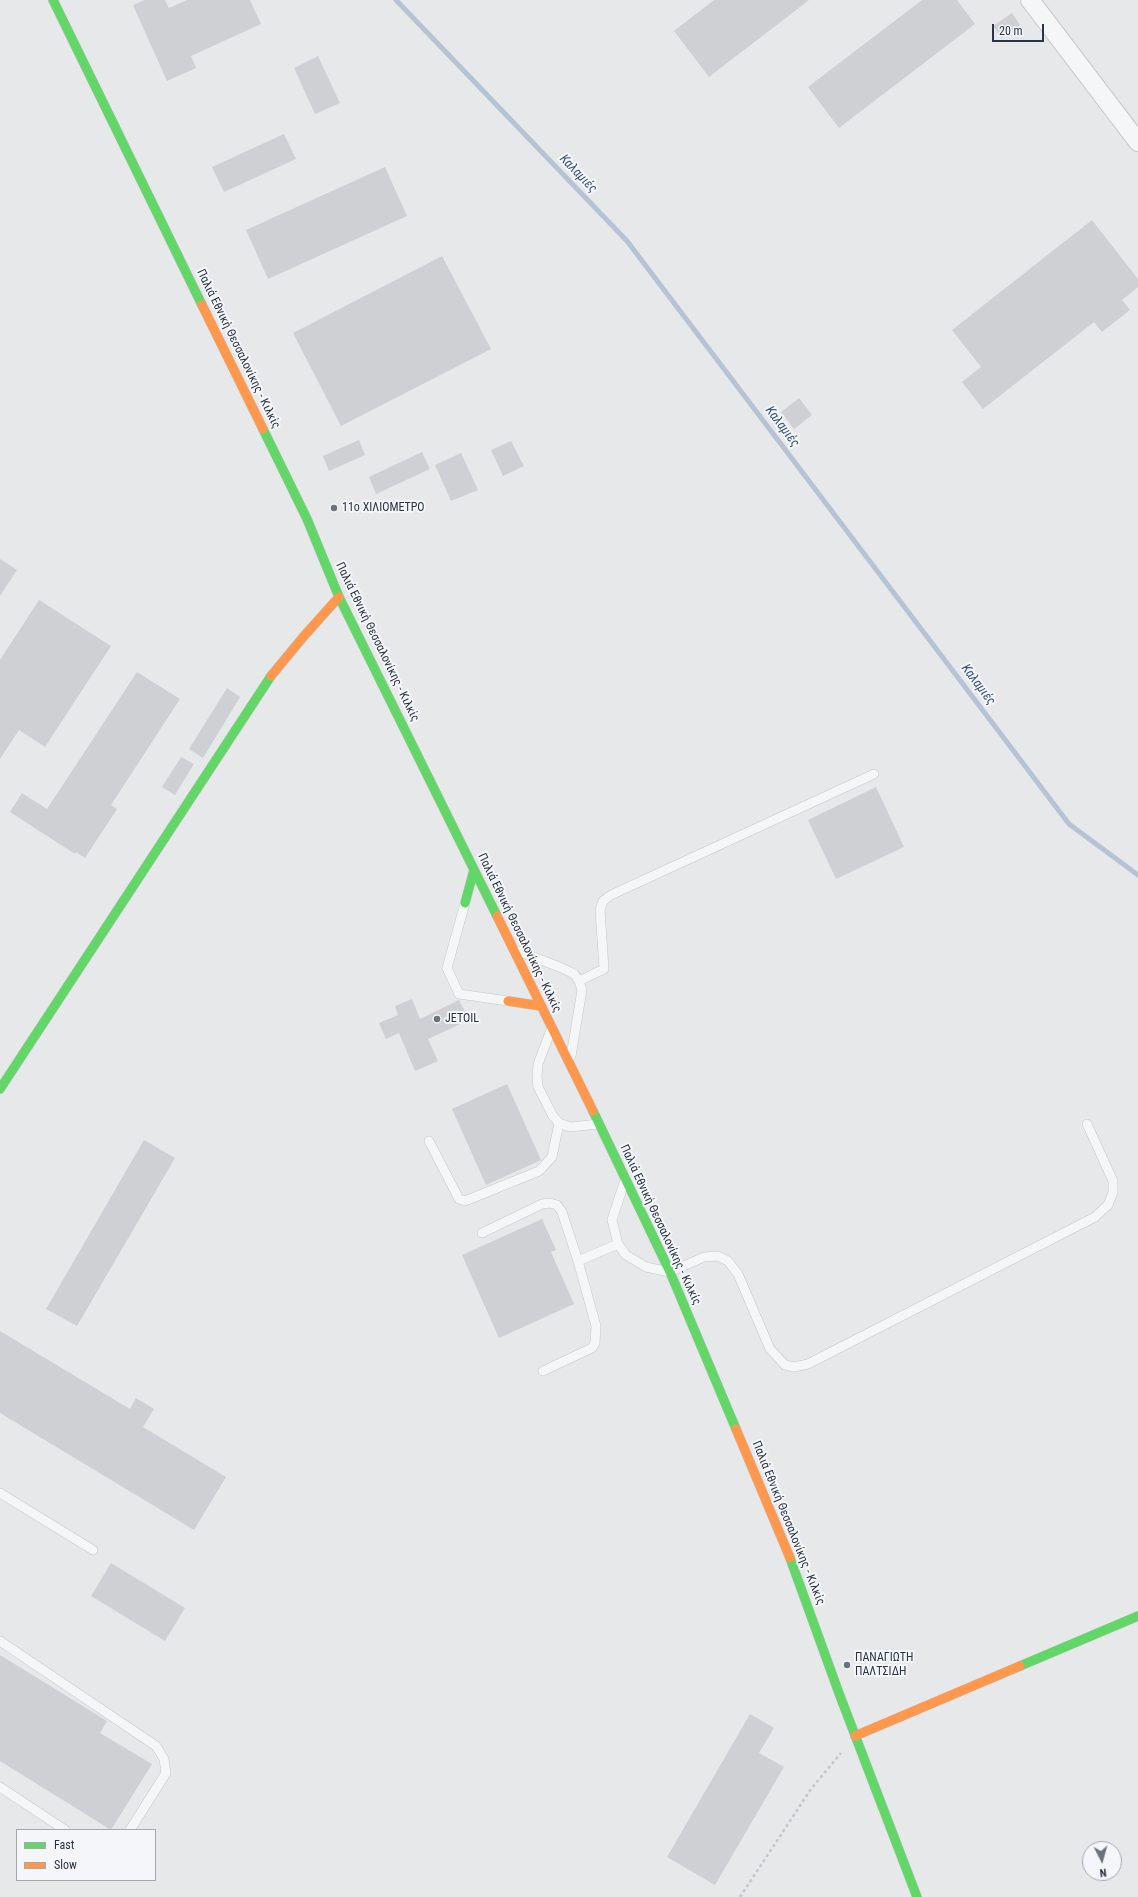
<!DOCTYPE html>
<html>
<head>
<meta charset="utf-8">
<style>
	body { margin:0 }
	#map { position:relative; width:1138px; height:1897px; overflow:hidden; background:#e6e8ea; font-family:"Roboto Condensed",sans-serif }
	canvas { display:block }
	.legend { position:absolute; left:16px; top:1829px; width:140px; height:52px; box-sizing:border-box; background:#f4f6f9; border:1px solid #a4a8b1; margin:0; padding:5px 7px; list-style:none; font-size:12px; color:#2b3445 }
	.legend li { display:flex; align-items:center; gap:8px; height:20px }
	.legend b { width:20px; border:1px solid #a4a8b1 }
	.north { position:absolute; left:1082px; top:1841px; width:40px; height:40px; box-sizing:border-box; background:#f4f6f9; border:1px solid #a4a8b1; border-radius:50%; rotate:174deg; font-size:11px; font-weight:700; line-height:16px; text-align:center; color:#2b3445 }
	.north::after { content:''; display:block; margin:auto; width:14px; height:18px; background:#6c737f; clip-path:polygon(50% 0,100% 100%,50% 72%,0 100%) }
	.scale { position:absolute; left:992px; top:24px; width:52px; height:18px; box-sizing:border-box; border:2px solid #2b3445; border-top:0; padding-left:5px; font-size:12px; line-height:14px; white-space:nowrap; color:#2b3445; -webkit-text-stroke:3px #f4f6f9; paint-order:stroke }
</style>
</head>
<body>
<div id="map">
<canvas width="1138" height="1897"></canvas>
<ul class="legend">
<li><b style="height:5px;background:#63d668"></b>Fast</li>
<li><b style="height:5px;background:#ff974d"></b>Slow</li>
</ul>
<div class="north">N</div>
<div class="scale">20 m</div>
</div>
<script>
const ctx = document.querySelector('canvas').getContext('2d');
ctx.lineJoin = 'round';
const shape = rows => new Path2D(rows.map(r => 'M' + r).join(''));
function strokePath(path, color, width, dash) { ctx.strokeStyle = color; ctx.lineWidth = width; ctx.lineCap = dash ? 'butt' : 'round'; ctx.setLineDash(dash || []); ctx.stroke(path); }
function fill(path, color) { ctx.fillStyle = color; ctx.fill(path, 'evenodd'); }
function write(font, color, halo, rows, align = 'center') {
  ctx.font = font + ' "Roboto Condensed",sans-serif'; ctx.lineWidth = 4; ctx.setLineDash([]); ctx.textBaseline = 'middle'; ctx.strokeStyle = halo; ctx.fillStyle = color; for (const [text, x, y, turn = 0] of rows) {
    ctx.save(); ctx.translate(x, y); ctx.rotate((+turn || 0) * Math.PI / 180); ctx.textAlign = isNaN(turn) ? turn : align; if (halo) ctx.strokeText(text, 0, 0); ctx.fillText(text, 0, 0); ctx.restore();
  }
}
const stream = shape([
	[396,0,627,241,1069,824,1138,875]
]);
const building = shape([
	[145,0,165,0,169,8,187,0,250,0,261,24,191,56,196,68,167,81,133,5],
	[714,0,809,0,709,77,674,31],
	[922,0,957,0,975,24,839,128,808,87],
	[1012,13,1020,25,1002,38,993,26],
	[318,56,340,103,315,114,294,68],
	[284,134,296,159,224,192,212,167],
	[385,167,407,216,268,279,246,230],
	[1092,220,1138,279,1138,287,1122,300,1130,310,1102,332,1094,322,983,409,962,382,981,367,952,330],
	[442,256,491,349,341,426,293,333],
	[799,398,812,415,794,429,781,412],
	[359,440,365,455,329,471,323,456],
	[511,441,524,466,503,476,491,450],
	[422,452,430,469,376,494,369,477],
	[461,453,478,490,451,501,435,465],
	[0,559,17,570,0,596],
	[39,600,111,646,45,747,19,730,0,759,0,660],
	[137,672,180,699,111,805,117,809,85,858,76,852,75,854,10,812,22,793,47,809],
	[227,688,240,697,203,758,189,749],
	[181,757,194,764,175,795,162,787],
	[876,787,904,847,836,879,808,820],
	[412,999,420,1019,459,1000,469,1020,428,1039,438,1061,415,1071,399,1033,386,1039,379,1023,398,1015,395,1006],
	[507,1084,541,1160,486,1185,452,1109],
	[144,1140,175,1158,77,1326,46,1309],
	[542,1219,556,1250,551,1252,574,1304,499,1338,462,1255],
	[0,1331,130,1409,136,1398,154,1409,143,1427,226,1477,194,1530,0,1413],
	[111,1563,185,1608,165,1641,91,1596],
	[0,1655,107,1721,100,1733,152,1764,111,1830,0,1761],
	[750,1714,774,1728,759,1753,784,1767,715,1885,667,1857]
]);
const path = shape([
	[740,1897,811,1789,841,1753]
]);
const lane = shape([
	[465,903,447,968,459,994,508,1001],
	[518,951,562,968,574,974,579,981,582,990,571,1056],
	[579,981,604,969,600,910,603,901,611,895,874,774],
	[551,1030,538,1064,537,1077,538,1087,553,1116,559,1123,570,1127,599,1124],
	[429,1141,459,1199,465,1201,539,1171,552,1157,559,1123],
	[624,1183,612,1220,618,1244,626,1255,646,1267,670,1272,704,1257,718,1256,728,1261,738,1274,770,1349,785,1365,794,1367,808,1364,1095,1217,1108,1205,1113,1192,1113,1181,1087,1124],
	[482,1233,542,1204,550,1203,557,1205,562,1212,578,1261,618,1244],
	[543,1371,592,1348,595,1343,596,1326,578,1261],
	[0,1493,93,1550],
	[0,1641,156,1746,164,1759,166,1773,130,1830],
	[0,1787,65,1830]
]);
const street = shape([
	[1030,0,1138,142]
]);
const fast = shape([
	[53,0,202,305],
	[263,429,307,519,339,597,497,916],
	[465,903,474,870],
	[0,1089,271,676],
	[593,1111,670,1272,736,1429],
	[790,1558,840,1696,917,1897],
	[1020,1666,1138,1616]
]);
const slow = shape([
	[202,305,263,429],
	[271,676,304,636,339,597],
	[497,916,593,1111],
	[508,1001,541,1006],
	[736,1429,790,1558],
	[855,1736,1020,1666]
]);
const markers = [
	[334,508,4,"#6c737f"],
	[437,1019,4,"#6c737f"],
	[847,1665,4,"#6c737f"]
];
const streetNames = [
	["Παλιά Εθνική Θεσσαλονίκης - Κιλκίς",238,349,64],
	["Παλιά Εθνική Θεσσαλονίκης - Κιλκίς",377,642,64],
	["Παλιά Εθνική Θεσσαλονίκης - Κιλκίς",519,933,64],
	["Παλιά Εθνική Θεσσαλονίκης - Κιλκίς",660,1225,65],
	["Παλιά Εθνική Θεσσαλονίκης - Κιλκίς",788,1523,68]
];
const poiNames = [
	["11ο ΧΙΛΙΟΜΕΤΡΟ",342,508],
	["JETOIL",445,1019],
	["ΠΑΝΑΓΙΩΤΗ",855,1658],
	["ΠΑΛΤΣΙΔΗ",855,1672]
];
const waterNames = [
	["Καλαμιές",578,174,46],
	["Καλαμιές",782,427,53],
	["Καλαμιές",978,685,53]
];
strokePath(stream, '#b4c4d5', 5);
fill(building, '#ced0d3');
strokePath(lane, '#c4c6c8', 10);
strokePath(street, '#c4c6c8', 20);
strokePath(fast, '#c4c6c8', 10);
strokePath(slow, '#c4c6c8', 10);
strokePath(path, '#c5c6ca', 2.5, [3, 3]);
strokePath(lane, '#f5f6f7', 9);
strokePath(street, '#f5f6f7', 18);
strokePath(fast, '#63d668', 9);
strokePath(slow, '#ff974d', 9);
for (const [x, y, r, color] of markers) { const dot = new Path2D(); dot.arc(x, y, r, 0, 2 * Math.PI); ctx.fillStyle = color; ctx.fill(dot); strokePath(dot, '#f4f6f9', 1.5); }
write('12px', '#2b3445', '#f4f6f9', streetNames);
write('12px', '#2b3445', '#f4f6f9', poiNames, 'left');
write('italic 13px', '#34527a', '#f4f6f9', waterNames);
</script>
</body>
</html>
